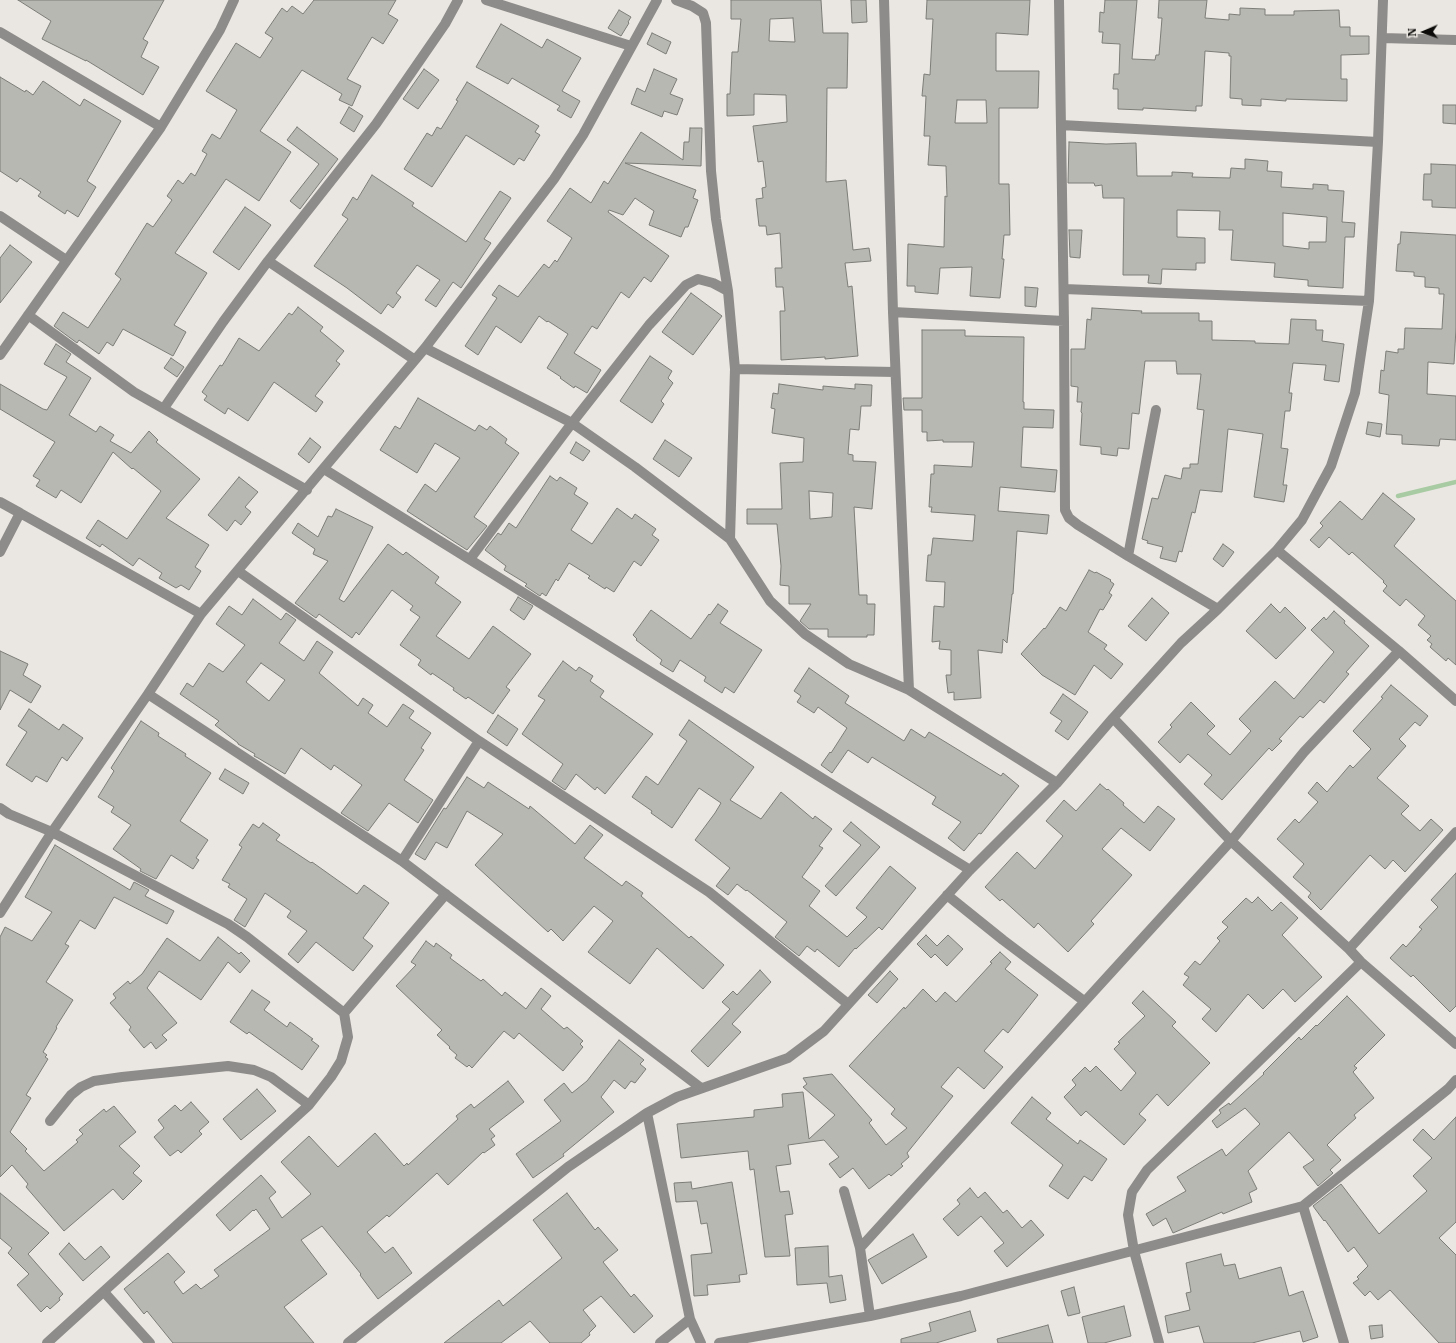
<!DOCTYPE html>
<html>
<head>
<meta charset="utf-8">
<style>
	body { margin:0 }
	#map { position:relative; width:1456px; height:1343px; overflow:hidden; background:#eae7e2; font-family:"IBM Plex Serif",serif }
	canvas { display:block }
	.north { position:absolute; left:1404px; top:12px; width:40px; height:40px; -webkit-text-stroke:3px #eae7e2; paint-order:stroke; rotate:268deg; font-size:11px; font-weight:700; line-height:16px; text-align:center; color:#0c0b09 }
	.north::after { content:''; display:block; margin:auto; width:14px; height:18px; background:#0c0b09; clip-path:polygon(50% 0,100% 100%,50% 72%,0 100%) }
</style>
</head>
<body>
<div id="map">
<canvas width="1456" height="1343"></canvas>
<div class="north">N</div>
</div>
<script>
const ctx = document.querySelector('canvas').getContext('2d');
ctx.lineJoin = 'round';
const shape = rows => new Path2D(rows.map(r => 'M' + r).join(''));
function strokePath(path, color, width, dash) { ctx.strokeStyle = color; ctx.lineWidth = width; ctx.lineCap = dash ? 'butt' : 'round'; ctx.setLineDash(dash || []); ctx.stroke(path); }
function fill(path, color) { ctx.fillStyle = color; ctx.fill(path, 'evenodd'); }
const stream = shape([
	[1398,496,1456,482]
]);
const building = shape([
	[18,0,164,0,143,39,148,42,141,57,159,67,143,95,86,60,86,61,42,39,51,21,18,0],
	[314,0,396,0,388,14,398,20,383,44,372,37,347,79,361,86,352,106,339,100,342,94,302,70,260,131,291,152,259,201,226,179,175,253,207,273,174,325,186,332,173,356,123,329,113,346,107,342,99,354,79,340,77,343,54,326,63,312,88,328,121,279,115,274,147,223,153,227,172,200,167,196,178,180,183,184,191,173,195,176,207,154,202,151,212,134,220,139,237,110,206,91,236,43,260,58,273,38,265,33,282,8,287,12,292,6,303,14,314,0],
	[731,0,821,0,823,33,848,33,847,88,827,88,826,182,846,180,853,250,869,248,871,261,845,263,848,287,852,286,858,356,825,359,825,357,781,360,780,311,785,311,783,287,776,287,775,268,782,268,780,233,767,235,766,226,759,226,756,199,763,198,762,188,766,187,763,161,758,162,753,126,787,122,786,95,754,94,754,115,727,116,727,94,730,94,732,52,738,52,741,19,731,19,731,0],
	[793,18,795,42,769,41,770,19,793,18],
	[851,0,866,0,867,22,852,23,851,0],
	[927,0,1030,0,1028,35,996,33,996,71,1039,71,1038,108,999,108,999,184,1009,184,1010,235,1004,235,1002,259,1004,259,1000,298,970,296,972,267,940,268,938,294,915,292,915,286,907,286,908,244,944,247,945,196,947,197,946,166,928,165,930,136,924,136,926,96,922,96,924,74,930,75,933,19,926,19,927,0],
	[957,100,986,100,987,123,955,123,957,100],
	[1105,0,1137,0,1132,59,1155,60,1156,55,1159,55,1162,18,1158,18,1159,0,1207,0,1205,18,1229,20,1229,14,1240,15,1240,8,1265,9,1265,15,1294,15,1294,11,1339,10,1340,27,1350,27,1350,36,1369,36,1369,54,1341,55,1341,79,1347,79,1347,101,1286,99,1286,101,1261,99,1261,106,1242,105,1242,99,1230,98,1231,56,1229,56,1229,53,1205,51,1202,106,1196,106,1196,111,1143,108,1143,110,1118,109,1118,89,1113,89,1114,74,1119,74,1120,44,1102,43,1103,32,1099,32,1100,12,1104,13,1105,0],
	[619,10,631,17,628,22,629,23,621,36,608,28,619,10],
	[501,24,542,48,547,39,581,58,562,91,580,101,571,118,557,110,560,106,512,78,508,84,476,67,501,24],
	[652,33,671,42,666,54,647,44,652,33],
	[424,69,439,80,418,109,403,99,424,69],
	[654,69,677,79,670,94,683,99,677,115,664,111,662,117,631,104,637,88,645,92,654,69],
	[0,77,25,92,26,90,33,95,43,81,80,106,84,99,121,121,87,181,96,187,78,217,67,210,65,214,38,196,41,192,20,178,17,182,0,171,0,77],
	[467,82,539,126,535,132,540,135,524,161,519,158,514,165,466,135,432,187,404,169,427,133,432,136,437,127,441,129,458,101,456,100,467,82],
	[1443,105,1456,105,1456,124,1443,123,1443,105],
	[349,107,363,116,354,132,340,123,349,107],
	[297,127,338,159,300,209,290,201,319,164,287,140,297,127],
	[690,128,702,128,701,166,625,163,696,190,693,198,698,200,688,227,685,227,681,237,649,225,654,211,635,198,623,215,609,210,608,212,669,256,651,282,644,277,629,298,621,292,597,329,592,326,574,353,601,370,587,393,575,386,574,388,560,378,561,377,547,368,568,334,548,321,547,322,539,316,521,343,496,326,478,355,465,346,497,298,492,295,499,285,518,297,544,264,549,268,555,260,557,262,572,238,547,221,570,188,591,203,604,181,608,184,641,132,683,160,684,142,689,142,690,128],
	[1069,142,1106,144,1136,143,1137,176,1172,176,1172,172,1193,173,1192,177,1230,178,1231,168,1245,169,1245,159,1268,161,1267,171,1282,172,1281,187,1313,189,1313,184,1328,185,1328,190,1344,191,1342,222,1355,223,1354,237,1345,237,1343,288,1308,286,1308,280,1274,277,1275,263,1231,260,1233,230,1219,230,1220,211,1177,210,1177,237,1205,238,1205,263,1196,263,1196,270,1162,269,1161,284,1148,283,1149,275,1123,275,1124,198,1103,198,1102,185,1095,186,1094,183,1068,183,1069,142],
	[1283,213,1327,217,1326,242,1309,242,1309,249,1283,246,1283,213],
	[1431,164,1456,165,1456,208,1432,207,1432,200,1423,200,1424,174,1431,174,1431,164],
	[372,175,414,203,412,206,466,242,500,191,511,198,484,239,491,243,461,288,453,282,436,307,425,300,440,280,417,265,396,293,401,297,393,308,388,304,381,314,347,288,314,266,348,219,342,215,353,197,357,200,372,175],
	[245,207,271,225,239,270,213,252,245,207],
	[1069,230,1082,230,1080,258,1070,257,1069,230],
	[1401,232,1456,235,1456,328,1454,364,1428,362,1427,394,1456,396,1456,440,1440,439,1439,446,1402,444,1402,435,1386,434,1389,395,1379,393,1381,370,1384,371,1386,351,1398,353,1398,349,1404,349,1405,328,1442,329,1444,294,1439,294,1439,288,1425,287,1425,277,1414,276,1414,272,1396,271,1398,244,1400,244,1401,232],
	[10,245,32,262,0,303,0,258,10,245],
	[1025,287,1038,288,1036,307,1025,306,1025,287],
	[691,293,722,316,693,355,662,332,691,293],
	[298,307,323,327,320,331,344,351,336,361,340,364,315,396,323,402,316,412,274,382,248,421,228,408,225,414,204,400,207,396,202,392,220,365,222,366,239,338,259,351,289,313,292,315,298,307],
	[1092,308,1142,311,1141,313,1199,313,1199,321,1212,321,1212,340,1255,341,1255,343,1289,344,1291,319,1316,320,1316,330,1323,330,1322,341,1344,344,1339,382,1324,380,1326,365,1293,363,1289,393,1292,393,1290,411,1285,411,1281,448,1288,449,1283,485,1287,485,1284,502,1254,497,1263,434,1228,429,1222,492,1200,490,1195,513,1192,512,1182,552,1179,551,1176,562,1160,558,1163,547,1147,543,1148,541,1142,539,1152,498,1158,499,1165,475,1181,479,1183,468,1190,468,1190,464,1198,464,1204,410,1197,409,1201,374,1177,374,1176,361,1145,361,1139,414,1132,413,1129,449,1118,448,1117,456,1101,454,1101,447,1080,445,1082,413,1081,412,1082,402,1077,402,1078,387,1071,386,1071,349,1085,349,1087,319,1091,320,1092,308],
	[922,330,965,330,965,336,1024,337,1023,402,1024,402,1024,409,1054,410,1053,428,1023,427,1021,467,1057,470,1055,492,1000,487,998,511,1049,515,1047,534,1017,531,1013,594,1012,594,1007,643,1003,639,1002,653,978,650,981,698,954,700,954,692,948,693,946,675,951,675,951,650,939,649,940,641,932,642,934,606,944,607,945,582,926,581,928,555,931,555,933,538,973,541,975,515,931,512,932,507,929,507,931,474,934,474,934,465,972,467,974,442,943,442,943,440,927,441,927,432,922,432,922,410,904,410,903,398,922,398,922,330],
	[56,344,71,354,66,362,91,378,69,415,96,432,100,426,114,435,110,441,131,453,149,431,158,440,156,442,200,479,166,518,209,545,195,567,201,571,189,590,181,585,176,588,159,578,162,573,139,558,133,566,102,544,100,547,86,538,98,520,127,539,161,491,133,468,132,469,113,452,81,503,61,490,56,498,36,486,40,480,33,476,55,442,0,409,0,384,43,409,47,410,67,377,44,364,56,344],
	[650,356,672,371,668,378,673,383,661,401,664,404,652,423,620,401,650,356],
	[171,358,184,367,177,377,164,368,171,358],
	[779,384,823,390,823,386,855,389,855,384,872,385,871,406,861,406,859,430,850,429,848,454,853,455,853,461,876,462,872,509,854,507,859,595,867,595,867,604,875,604,874,635,867,635,867,637,828,637,828,629,809,629,800,621,811,604,789,604,789,586,780,585,781,566,777,524,747,524,747,509,782,509,780,463,803,462,804,438,772,433,775,409,771,408,773,393,778,394,779,384],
	[809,491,833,493,832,517,810,519,809,491],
	[418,398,475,431,479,425,487,430,490,426,507,439,505,443,519,453,474,517,487,526,467,550,407,511,425,484,436,492,460,458,435,443,417,473,380,450,395,426,400,429,418,398],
	[1368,422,1382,424,1380,437,1366,434,1368,422],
	[310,438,321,447,309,463,298,454,310,438],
	[665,440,692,458,679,477,653,459,665,440],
	[576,442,590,451,583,461,570,453,576,442],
	[550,476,557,481,560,477,577,488,574,494,588,503,571,530,592,544,617,508,632,519,635,514,656,529,652,535,659,540,641,566,634,561,614,592,606,587,605,589,588,578,590,576,569,563,558,581,556,579,546,596,542,593,540,596,525,586,527,584,504,570,506,566,485,550,498,533,501,535,509,523,516,528,550,476],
	[239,477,258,492,245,507,251,512,241,525,235,520,227,531,208,515,239,477],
	[1383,493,1415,519,1394,546,1456,601,1456,665,1448,658,1446,661,1430,647,1432,644,1427,640,1431,636,1418,625,1425,616,1406,599,1400,606,1383,591,1387,586,1383,582,1384,581,1352,552,1349,555,1329,537,1319,548,1310,540,1323,526,1320,523,1340,501,1362,520,1383,493],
	[336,509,373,527,339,599,344,602,388,544,403,555,406,552,439,577,435,583,461,602,436,636,469,659,493,626,531,654,506,687,510,690,493,714,468,697,466,699,453,690,454,688,432,673,431,675,418,665,421,660,400,645,420,617,410,610,413,606,392,590,359,635,356,632,352,638,319,614,316,618,295,603,328,561,313,554,315,549,292,533,298,523,318,537,328,516,332,517,336,509],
	[1223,544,1234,552,1223,567,1213,559,1223,544],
	[1089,570,1095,573,1096,572,1111,580,1110,581,1114,584,1109,593,1112,595,1103,610,1100,609,1088,632,1107,645,1104,649,1123,664,1111,679,1094,665,1075,695,1042,675,1021,654,1044,628,1045,629,1060,607,1066,611,1089,570],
	[518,597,533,606,524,620,510,610,518,597],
	[1152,598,1169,613,1146,641,1128,626,1152,598],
	[253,599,281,620,286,613,296,620,279,643,304,661,317,641,333,652,319,673,358,706,363,698,373,705,368,713,387,727,403,704,414,711,409,718,431,733,421,748,424,750,404,780,433,800,418,823,389,803,368,831,341,813,362,785,334,765,331,770,301,748,285,774,258,758,254,756,255,754,238,744,238,743,215,725,219,721,180,694,187,683,193,687,209,663,223,672,245,645,216,624,229,606,242,615,253,599],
	[261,663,285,680,269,701,246,682,261,663],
	[718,604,728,611,720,623,762,650,734,693,725,687,722,693,704,681,706,677,680,660,673,672,660,664,662,660,636,640,637,639,633,635,651,610,691,639,709,614,710,615,718,604],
	[1271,604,1280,613,1285,607,1306,628,1276,659,1246,631,1271,604],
	[1334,611,1345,621,1344,623,1369,646,1346,672,1349,674,1324,703,1320,700,1303,718,1300,716,1279,739,1282,741,1272,751,1269,748,1222,800,1204,784,1212,775,1188,754,1180,763,1158,742,1172,727,1170,725,1191,702,1215,726,1207,734,1230,755,1251,731,1239,719,1275,681,1294,699,1334,652,1311,630,1324,617,1326,620,1334,611],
	[0,651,28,664,23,675,41,686,31,703,10,690,0,710,0,651],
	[563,661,576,671,579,667,593,676,590,681,604,691,600,697,653,734,605,794,597,787,595,790,576,774,565,790,552,781,563,764,522,734,545,700,538,696,563,661],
	[809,668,849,696,845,703,904,741,911,729,925,738,929,732,1001,776,1003,773,1019,786,981,834,979,833,964,851,948,838,961,822,932,804,936,797,872,757,868,763,848,750,832,773,821,765,830,752,831,753,847,728,818,707,814,713,797,702,801,696,794,691,809,668],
	[1391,685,1428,716,1420,726,1415,722,1399,739,1406,746,1377,778,1409,806,1401,814,1420,831,1431,819,1443,830,1405,872,1393,860,1385,869,1370,855,1321,910,1308,897,1311,893,1293,877,1304,864,1277,839,1295,819,1299,823,1318,802,1308,793,1317,782,1327,792,1350,765,1353,768,1371,749,1353,731,1383,698,1381,697,1391,685],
	[1063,694,1088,712,1068,740,1055,731,1062,721,1050,713,1063,694],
	[29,709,59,730,63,724,83,738,67,761,62,757,47,782,36,776,32,782,6,765,27,732,18,726,29,709],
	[498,715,518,729,507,746,487,732,498,715],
	[689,720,754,767,730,800,761,819,781,792,813,819,815,816,832,829,819,846,823,848,802,877,820,891,809,906,847,937,867,917,856,908,890,866,916,888,882,930,879,927,856,949,855,948,839,967,817,949,815,952,807,946,799,956,775,937,787,922,747,890,746,891,737,884,728,895,716,886,730,868,695,840,715,813,721,803,699,788,672,828,651,813,652,811,632,797,646,776,658,785,687,741,679,735,689,720],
	[141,721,159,733,158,736,186,754,185,756,211,773,180,821,208,840,196,858,199,860,193,869,171,855,156,879,140,871,141,869,113,849,131,825,111,812,114,807,98,797,114,771,111,768,141,721],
	[225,769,249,783,243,794,219,779,225,769],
	[467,777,484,788,488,782,529,809,530,806,575,844,590,825,603,835,584,858,622,886,626,881,643,893,641,896,689,938,691,936,724,965,703,989,657,948,630,984,588,952,613,921,594,906,563,941,551,929,548,932,475,865,503,834,467,811,447,848,436,842,425,860,415,854,444,808,446,809,467,777],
	[1100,784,1107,790,1108,789,1124,803,1123,805,1144,823,1158,806,1175,819,1150,851,1121,828,1102,849,1132,875,1091,921,1094,924,1068,952,1038,923,1034,928,1002,899,1000,901,985,887,1017,852,1035,869,1063,836,1046,821,1064,800,1076,811,1100,784],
	[851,822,880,847,836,896,825,886,861,845,843,831,851,822],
	[263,823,280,835,276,840,311,863,312,862,357,894,364,885,389,903,363,938,373,946,353,971,316,942,298,963,288,954,307,931,287,917,291,911,265,893,245,927,234,920,247,899,228,887,230,884,222,880,242,847,239,845,253,824,259,828,263,823],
	[55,845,130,890,134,882,149,890,145,896,174,911,167,924,114,897,95,929,80,920,65,944,69,946,46,982,73,1000,56,1027,57,1028,43,1052,47,1055,45,1057,48,1059,26,1095,31,1098,10,1132,27,1149,25,1151,44,1171,78,1142,76,1140,83,1134,79,1130,104,1109,106,1112,114,1106,136,1132,119,1146,140,1166,133,1173,142,1181,123,1200,113,1189,64,1231,26,1187,28,1184,12,1165,0,1177,0,937,5,927,32,941,52,912,25,897,55,845],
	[1456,873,1456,1006,1450,1012,1413,975,1411,977,1390,958,1403,944,1406,947,1422,929,1419,927,1438,907,1431,900,1456,873],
	[1258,897,1272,911,1281,902,1298,918,1282,935,1322,977,1295,1002,1283,989,1263,1009,1248,994,1216,1032,1202,1019,1211,1009,1183,985,1189,977,1184,974,1195,961,1200,965,1220,941,1217,938,1228,927,1222,922,1246,898,1252,903,1258,897],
	[926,935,937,946,948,935,963,949,947,966,935,954,931,958,917,944,926,935],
	[218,937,239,954,241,952,250,961,240,973,228,962,201,1000,159,971,147,988,177,1023,162,1035,167,1040,156,1049,151,1042,144,1048,129,1030,131,1027,110,1003,116,998,113,994,128,981,130,984,142,974,167,938,200,961,218,937],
	[426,941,434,947,436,943,452,955,450,958,481,981,483,979,502,996,505,992,526,1009,541,988,551,996,541,1009,564,1029,567,1027,583,1041,580,1044,583,1047,563,1071,519,1033,514,1039,504,1031,472,1068,469,1065,467,1067,455,1058,457,1055,449,1048,450,1047,437,1035,442,1030,396,986,416,965,411,962,426,941],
	[1000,952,1011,962,1005,969,1038,995,1008,1033,1003,1029,984,1051,1003,1067,984,1089,958,1067,941,1087,953,1096,907,1153,909,1157,901,1164,903,1166,891,1176,889,1174,869,1189,853,1168,840,1178,829,1164,839,1157,824,1140,788,1145,791,1164,776,1166,780,1192,789,1191,793,1214,785,1215,790,1256,765,1257,754,1169,750,1170,748,1151,681,1158,677,1124,754,1117,754,1110,783,1107,782,1094,803,1092,809,1139,835,1115,803,1087,807,1084,803,1078,832,1074,872,1120,869,1123,886,1145,907,1128,891,1114,895,1109,849,1066,904,1007,905,1009,923,989,936,1002,945,992,956,1002,992,963,990,962,1000,952],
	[760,970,771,982,732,1024,741,1032,708,1067,691,1051,730,1009,722,1002,733,991,737,995,760,970],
	[890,971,898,979,877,1003,868,995,890,971],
	[252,990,270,1002,264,1010,287,1027,290,1022,313,1039,311,1040,319,1046,302,1070,249,1032,247,1034,230,1022,252,990],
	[1143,991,1176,1022,1172,1026,1210,1063,1168,1106,1157,1094,1139,1114,1146,1120,1124,1145,1086,1111,1081,1116,1064,1097,1076,1085,1072,1080,1085,1067,1090,1072,1096,1066,1121,1091,1136,1073,1114,1049,1120,1043,1118,1042,1145,1016,1132,1003,1143,991],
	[1347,996,1385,1035,1354,1066,1357,1068,1353,1072,1374,1098,1354,1115,1356,1118,1337,1135,1327,1145,1341,1160,1330,1170,1333,1173,1318,1186,1303,1167,1314,1160,1289,1132,1248,1171,1257,1189,1249,1193,1252,1202,1223,1214,1222,1212,1173,1233,1166,1218,1153,1226,1146,1214,1186,1191,1177,1177,1222,1149,1226,1156,1260,1124,1245,1108,1217,1128,1212,1121,1221,1113,1219,1110,1229,1103,1230,1105,1264,1074,1263,1073,1299,1037,1301,1040,1316,1025,1317,1026,1347,996],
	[619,1040,644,1060,640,1064,646,1069,635,1083,631,1081,625,1089,614,1080,601,1097,614,1112,563,1154,564,1156,533,1178,516,1154,561,1121,544,1100,564,1083,572,1093,587,1081,619,1040],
	[508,1081,524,1102,489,1129,495,1136,491,1139,495,1145,484,1153,483,1152,448,1185,437,1173,389,1217,387,1215,367,1232,385,1253,393,1247,412,1273,378,1299,360,1275,361,1274,322,1226,301,1240,327,1274,284,1307,314,1343,173,1343,147,1311,144,1314,124,1289,168,1253,185,1272,174,1282,183,1294,196,1284,201,1289,219,1276,214,1270,270,1229,256,1209,254,1211,253,1210,230,1231,216,1215,261,1175,276,1192,269,1198,282,1218,311,1194,281,1162,309,1136,338,1167,375,1133,404,1166,407,1163,408,1165,458,1119,456,1116,471,1104,474,1108,508,1081],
	[257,1089,276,1111,241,1140,223,1119,257,1089],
	[1032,1097,1051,1113,1046,1119,1078,1144,1080,1140,1107,1159,1092,1181,1084,1176,1068,1199,1049,1186,1063,1165,1011,1123,1032,1097],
	[191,1102,209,1122,199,1131,202,1134,181,1153,178,1150,170,1156,154,1137,164,1128,158,1120,175,1105,181,1111,191,1102],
	[1456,1117,1456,1222,1439,1238,1456,1255,1456,1343,1439,1343,1390,1290,1378,1300,1370,1291,1365,1296,1353,1283,1359,1279,1357,1277,1368,1266,1354,1247,1348,1252,1325,1220,1324,1221,1313,1206,1341,1184,1379,1234,1427,1191,1413,1176,1432,1158,1413,1140,1423,1129,1434,1140,1456,1117],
	[691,1182,692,1189,732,1182,747,1274,739,1275,740,1282,707,1285,708,1295,694,1296,691,1255,712,1253,707,1223,701,1224,697,1201,676,1202,674,1183,691,1182],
	[970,1188,978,1198,985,1192,1003,1213,1007,1210,1022,1228,1031,1220,1044,1235,1007,1267,994,1251,1004,1243,981,1216,958,1236,943,1219,960,1204,957,1200,970,1188],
	[0,1193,49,1233,28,1254,63,1294,59,1298,60,1300,50,1309,47,1306,41,1312,17,1285,29,1274,8,1253,12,1248,0,1238,0,1193],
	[567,1193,595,1230,598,1227,618,1250,603,1262,631,1297,634,1294,653,1316,634,1333,601,1296,583,1310,596,1326,589,1333,590,1335,581,1343,550,1343,530,1321,501,1343,444,1343,499,1300,503,1306,562,1258,533,1220,567,1193],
	[913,1234,927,1257,882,1284,868,1260,913,1234],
	[69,1243,85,1260,101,1246,110,1257,83,1281,59,1254,69,1243],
	[828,1246,829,1277,842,1275,846,1300,830,1303,827,1283,797,1285,795,1248,828,1246],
	[1221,1254,1224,1266,1235,1264,1239,1279,1281,1267,1289,1296,1303,1291,1318,1337,1303,1342,1300,1331,1252,1343,1204,1343,1199,1326,1168,1333,1165,1316,1190,1310,1186,1293,1191,1292,1186,1263,1221,1254],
	[1074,1287,1080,1313,1068,1316,1061,1291,1074,1287],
	[1124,1306,1131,1336,1104,1343,1088,1343,1082,1317,1124,1306],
	[970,1311,976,1331,936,1343,901,1343,901,1339,931,1331,929,1323,970,1311],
	[1048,1325,1053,1343,998,1343,997,1339,1048,1325],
	[1382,1325,1383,1337,1371,1339,1369,1326,1382,1325]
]);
const minor = shape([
	[486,0,631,46],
	[676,0,692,6,703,13,706,23,711,171,716,219,728,291,735,369,730,539],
	[884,0,893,312,909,690],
	[1059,0,1064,321,1065,510,1069,518,1078,525,1128,556,1218,609],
	[0,32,161,127],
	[1382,38,1456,40],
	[1061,125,1378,142],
	[0,216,66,260],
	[268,261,415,360],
	[1064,289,1369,301],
	[893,312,1064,321],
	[28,315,134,392,307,490],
	[425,348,572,423,635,467,730,539,770,601,805,634,849,664,909,690,1057,783],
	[0,355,161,127,220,30,234,0],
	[735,369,895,372],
	[164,408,223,322,268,261,376,124,445,24,458,0],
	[324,469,970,870],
	[0,502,20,513,0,552],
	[20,513,201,614],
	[1277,550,1399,651,1456,701],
	[1128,556,1156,410],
	[470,559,572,423,649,325,686,285,698,279,713,283,728,291],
	[238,571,479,741,709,892,848,1004],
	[148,694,402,861,701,1088],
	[1113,718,1231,841,1349,949,1361,962,1456,1044],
	[0,808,9,814,52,832,228,924,247,937,344,1013,348,1037,341,1061,331,1077,309,1105,47,1343],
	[402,861,479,741],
	[947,895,1003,940,1084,1001],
	[0,913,52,832,148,694,201,614,425,348,554,179,583,135,657,0],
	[1349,949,1456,832],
	[344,1013,446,894],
	[647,1113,690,1319,701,1343],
	[50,1121,71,1095,81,1087,94,1081,122,1077,228,1066,254,1070,271,1077,309,1105],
	[844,1191,860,1248,870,1316],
	[1303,1206,1344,1343],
	[860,1248,1231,841,1304,752,1399,651],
	[104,1292,150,1343],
	[348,1343,568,1167,647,1113,677,1097,788,1058,824,1031,970,870,1057,783,1113,718,1181,643,1218,609,1277,550,1302,520,1331,466,1355,393,1369,301,1378,142,1383,0],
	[660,1343,690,1319],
	[719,1343,870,1316,961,1296,1303,1206,1406,1123,1448,1089,1456,1080],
	[1159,1343,1134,1251,1128,1215,1132,1192,1147,1170,1361,962]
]);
strokePath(stream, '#a9cba3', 4.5);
fill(building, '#b8b8b3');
strokePath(building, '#7d7d78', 1);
strokePath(minor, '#8e8c8a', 10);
</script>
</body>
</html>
